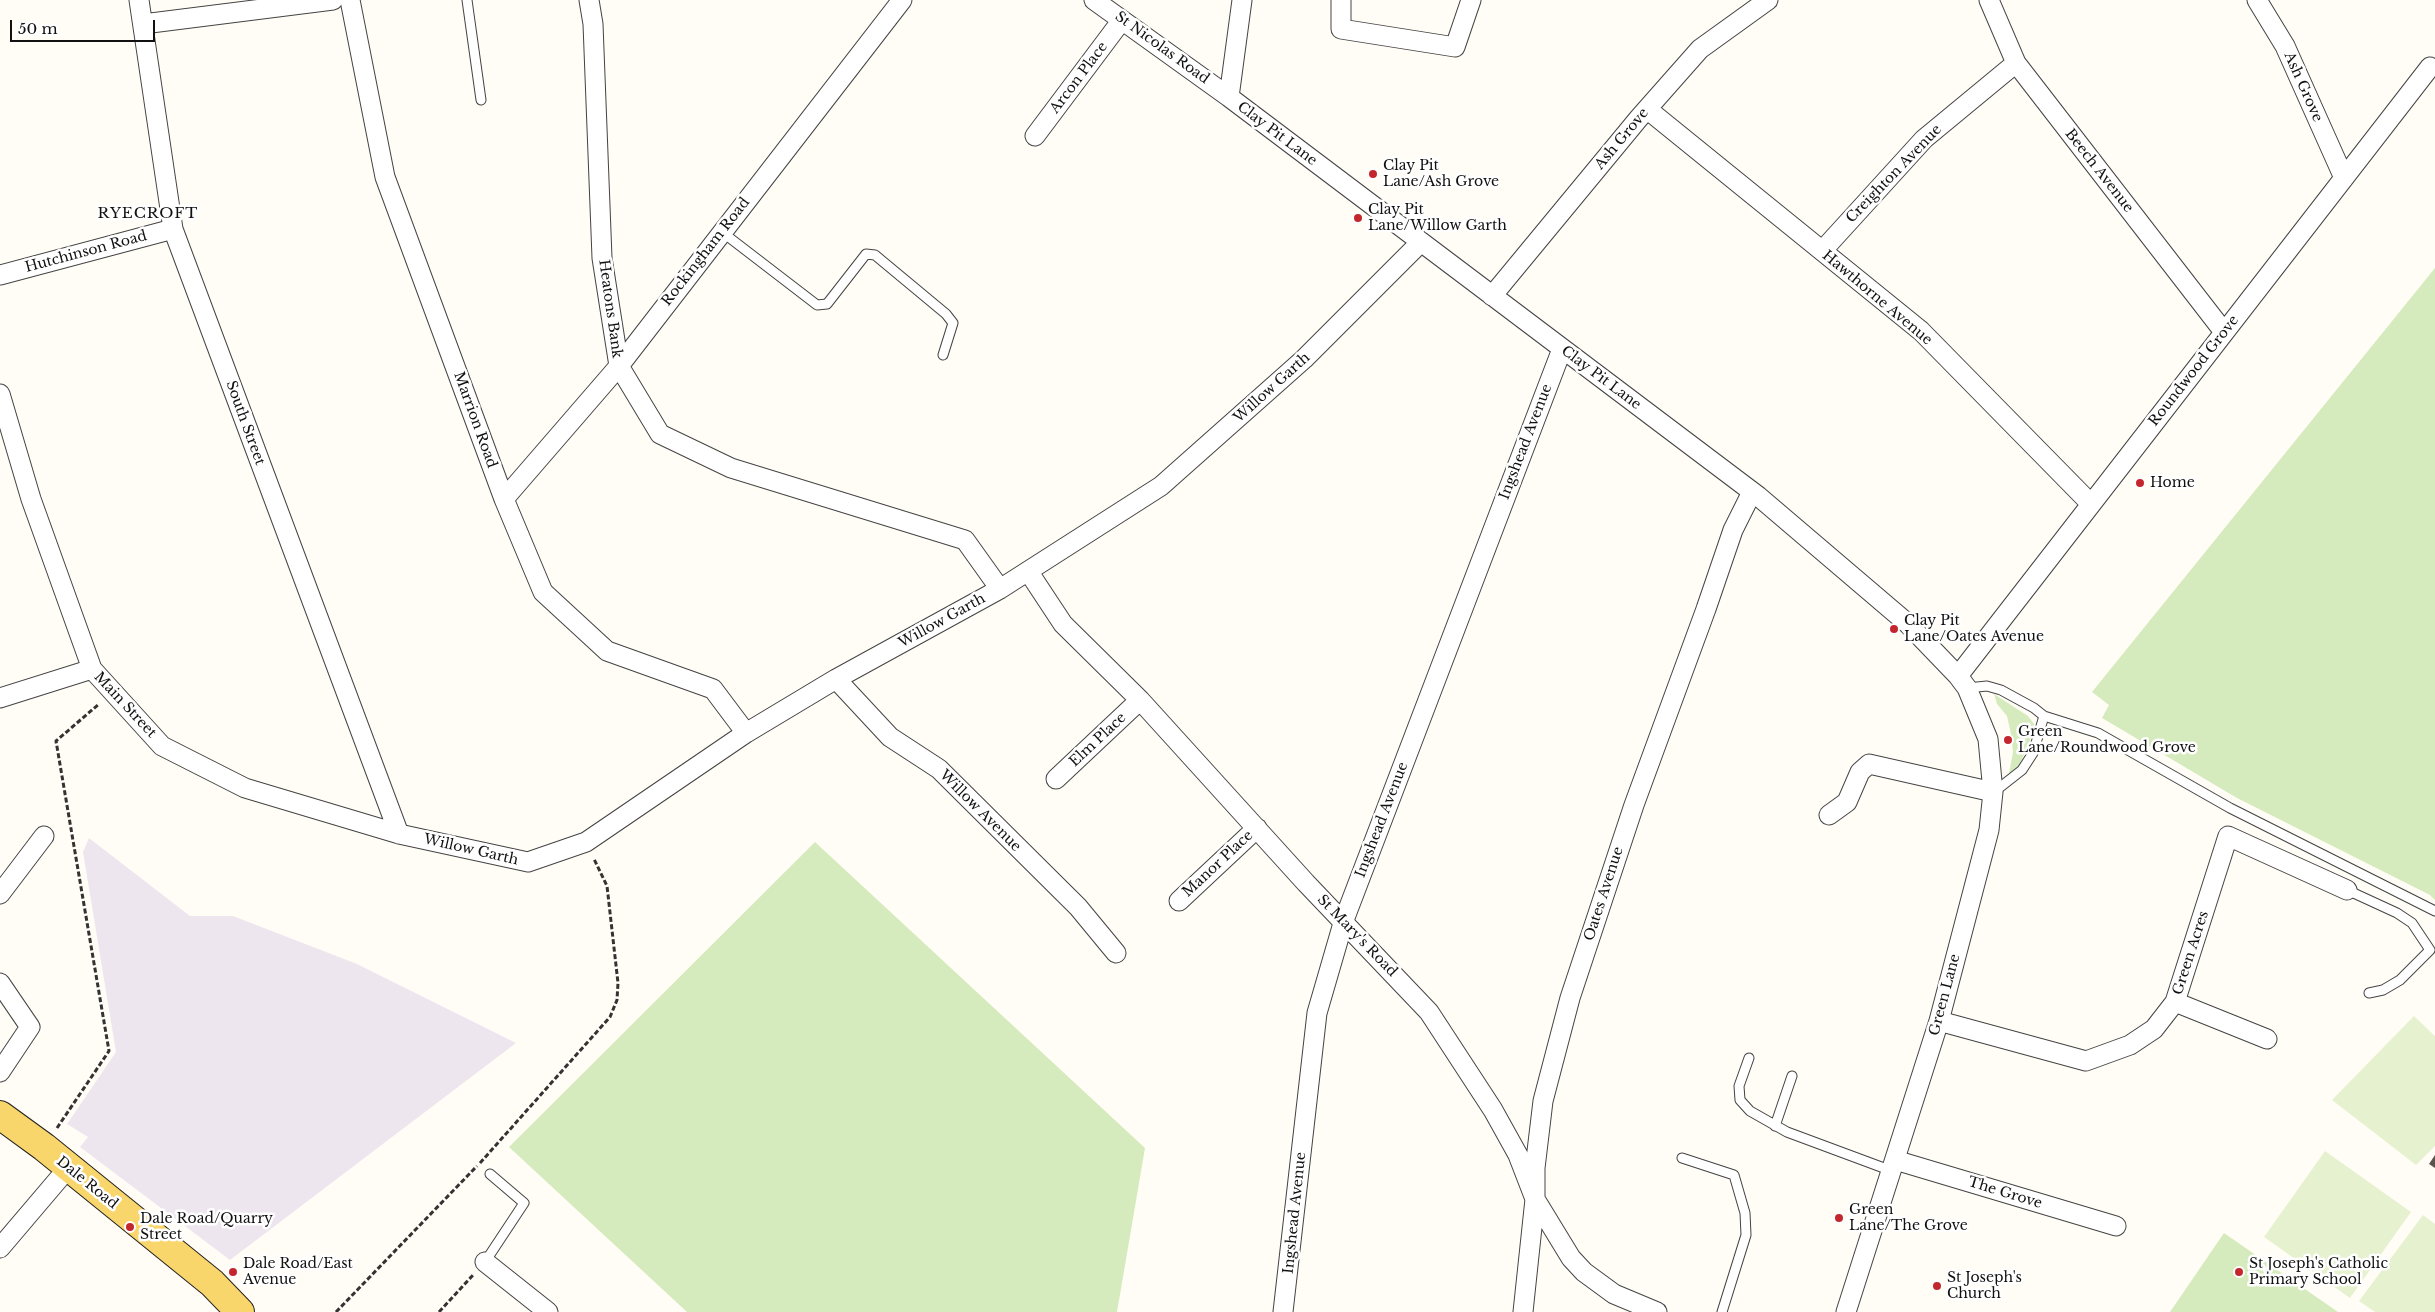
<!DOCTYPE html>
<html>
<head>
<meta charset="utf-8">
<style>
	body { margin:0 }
	#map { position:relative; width:2435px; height:1312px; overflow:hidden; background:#fffdf5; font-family:"Libre Baskerville",serif }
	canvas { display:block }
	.scale { position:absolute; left:10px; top:20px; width:145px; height:22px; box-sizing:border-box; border:2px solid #111; border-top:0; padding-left:6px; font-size:15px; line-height:18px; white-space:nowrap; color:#111; -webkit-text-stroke:4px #fff; paint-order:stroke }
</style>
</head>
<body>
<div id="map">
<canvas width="2435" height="1312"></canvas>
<div class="scale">50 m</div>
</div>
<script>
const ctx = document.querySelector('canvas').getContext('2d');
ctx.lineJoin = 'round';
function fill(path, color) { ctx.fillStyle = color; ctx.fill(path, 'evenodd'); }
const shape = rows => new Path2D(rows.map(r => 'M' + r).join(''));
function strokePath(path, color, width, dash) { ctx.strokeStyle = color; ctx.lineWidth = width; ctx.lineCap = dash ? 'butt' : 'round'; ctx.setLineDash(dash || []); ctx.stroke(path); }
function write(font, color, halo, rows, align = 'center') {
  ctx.font = font + ' "Libre Baskerville",serif'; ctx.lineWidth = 5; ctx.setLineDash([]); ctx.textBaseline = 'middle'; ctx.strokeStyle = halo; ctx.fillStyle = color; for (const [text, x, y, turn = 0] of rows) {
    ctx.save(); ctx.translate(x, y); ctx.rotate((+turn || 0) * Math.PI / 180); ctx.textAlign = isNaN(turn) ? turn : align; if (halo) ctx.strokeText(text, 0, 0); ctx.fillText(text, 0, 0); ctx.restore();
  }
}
const industrial = shape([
	[89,838,190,916,233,916,357,964,516,1043,230,1260,80,1147,88,1137,67,1124,116,1052,83,852]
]);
const green = shape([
	[2435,268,2435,900,2430,895,2237,798,2102,718,2109,705,2092,692],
	[1994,694,2028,716,2034,724,2033,733,2018,769,2009,774,2013,752,2011,734,2007,716,1997,704],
	[815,842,1145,1148,1117,1312,687,1312,509,1147],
	[2224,1233,2338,1312,2170,1312]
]);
const pitch = shape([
	[2414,1016,2435,1036,2435,1146,2416,1165,2332,1100],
	[2325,1151,2411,1212,2350,1298,2264,1237],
	[2423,1215,2435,1224,2435,1312,2375,1312,2359,1301]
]);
const building = shape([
	[2435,1155,2435,1168,2429,1164]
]);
const path = shape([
	[57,1128,109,1051,56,741,99,704],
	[480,1163,610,1017,617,1000,618,983,607,886,594,859],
	[336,1312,477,1166],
	[439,1312,473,1275]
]);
const service = shape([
	[467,0,481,100],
	[722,232,817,305,827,304,866,254,875,255,946,314,953,323,943,355],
	[1967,688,1987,686,2001,690,2034,708,2044,716],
	[1994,792,2022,770,2033,753,2044,716,2098,733,2230,808,2435,911],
	[2347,890,2397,913,2412,923,2430,950,2400,980,2383,990,2369,993],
	[1749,1058,1739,1086,1740,1100,1750,1111,1787,1132,1892,1171],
	[1775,1126,1792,1076],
	[1682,1158,1734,1175,1745,1213,1746,1235,1722,1312],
	[485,1262,524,1203,490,1174]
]);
const minor = shape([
	[139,0,173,229,399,834],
	[350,0,385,177,504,499,543,592,607,651,713,689,746,733],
	[589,0,593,24,602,258,619,366,660,434,731,468,965,540,1000,589],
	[1094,0,1229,97,1758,496,1907,623,1958,676,1967,688,1988,739,1993,792,1989,830,1939,1021,1846,1312],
	[1341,0,1341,29,1455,47,1471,0],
	[1989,0,2016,63,2224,332],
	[2257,0,2285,46,2344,178],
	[143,24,333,0],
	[1229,97,1242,0],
	[1647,109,1921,331,2091,504],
	[1035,136,1122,20],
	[1822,251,1924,139,2016,63],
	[0,275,173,229],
	[1492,296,1639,118,1700,49,1768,0],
	[0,394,31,499,92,669,162,746,245,788,399,834,528,862,586,842,746,733,836,679,1000,589,1161,486,1304,359,1421,242],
	[504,499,619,366,902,0],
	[1028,571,1063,624,1140,700,1306,883,1429,1012,1493,1110,1518,1155,1535,1199,1571,1258,1584,1272,1614,1294,1657,1312],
	[1958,676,2430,67],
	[836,679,890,737,939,769,1078,907,1116,953],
	[0,698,92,669],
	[1056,779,1140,700],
	[1829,815,1847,802,1860,772,1869,764,1993,792],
	[0,894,44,836],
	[1179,901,1257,828],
	[0,983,30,1027,0,1072],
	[2175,1002,2267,1039],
	[1939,1021,2086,1061,2130,1045,2154,1029,2175,1002,2228,836,2347,890],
	[1895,1160,2116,1226],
	[0,1248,68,1168],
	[485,1262,548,1312],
	[1283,1312,1317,1013,1344,920,1562,349],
	[1523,1312,1535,1199,1535,1168,1543,1101,1570,998,1634,805,1706,609,1733,530,1752,492]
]);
const primary = shape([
	[0,1115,44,1147,212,1283,240,1312]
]);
const markers = [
	[1373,174,5,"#c4262e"],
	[1358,218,5,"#c4262e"],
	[2140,483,5,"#c4262e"],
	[1894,629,5,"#c4262e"],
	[2008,740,5,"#c4262e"],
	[1839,1218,5,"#c4262e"],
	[130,1227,5,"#c4262e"],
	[233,1272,5,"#c4262e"],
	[2239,1272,5,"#c4262e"],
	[1937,1286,5,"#c4262e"]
];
const streetNames = [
	["St Nicolas Road",1162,48,36],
	["Arcon Place",1079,78,-53],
	["Ash Grove",2303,87,66],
	["Clay Pit Lane",1277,134,37],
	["Ash Grove",1622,139,-50],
	["Beech Avenue",2099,171,52],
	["Creighton Avenue",1894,174,-46],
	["Hutchinson Road",86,252,-15],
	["Rockingham Road",706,252,-52],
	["Hawthorne Avenue",1877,298,40],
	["Heatons Bank",610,309,82],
	["Roundwood Grove",2194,371,-52],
	["Clay Pit Lane",1601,378,37],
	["Willow Garth",1272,388,-42],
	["Marrion Road",475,420,70],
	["South Street",245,423,70],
	["Ingshead Avenue",1526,442,-69],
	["Willow Garth",942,621,-29],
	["Main Street",125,705,47],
	["Elm Place",1098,740,-43],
	["Willow Avenue",980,811,45],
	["Ingshead Avenue",1382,820,-69],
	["Willow Garth",471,850,13],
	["Manor Place",1218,864,-43],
	["Oates Avenue",1604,894,-72],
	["St Mary's Road",1357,936,46],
	["Green Acres",2191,953,-72],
	["Green Lane",1945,995,-75],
	["Dale Road",87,1183,39],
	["The Grove",2005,1193,17],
	["Ingshead Avenue",1295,1213,-84]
];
const poiNames = [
	["Clay Pit",1383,166],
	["Lane/Ash Grove",1383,182],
	["Clay Pit",1368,210],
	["Lane/Willow Garth",1368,226],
	["Home",2150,483],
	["Clay Pit",1904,621],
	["Lane/Oates Avenue",1904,637],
	["Green",2018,732],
	["Lane/Roundwood Grove",2018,748],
	["Green",1849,1210],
	["Lane/The Grove",1849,1226],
	["Dale Road/Quarry",140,1219],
	["Street",140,1235],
	["Dale Road/East",243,1264],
	["Avenue",243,1280],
	["St Joseph's Catholic",2249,1264],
	["Primary School",2249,1280],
	["St Joseph's",1947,1278],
	["Church",1947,1294]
];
const neighbourhoodNames = [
	["RYECROFT",148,214]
];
fill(industrial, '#eee6ef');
fill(green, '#d5ebbd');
fill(pitch, '#e6f2cf');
fill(building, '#5a524d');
strokePath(service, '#444', 11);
strokePath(minor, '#444', 21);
strokePath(primary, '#222', 30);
strokePath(path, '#333', 3, [5, 2.5]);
strokePath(service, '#fff', 9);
strokePath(minor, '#fff', 19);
strokePath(primary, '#f9d66b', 28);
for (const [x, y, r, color] of markers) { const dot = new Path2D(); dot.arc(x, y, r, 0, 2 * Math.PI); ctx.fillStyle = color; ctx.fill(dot); strokePath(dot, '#fff', 2); }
write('14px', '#111', '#fff', streetNames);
write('14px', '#111', '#fff', poiNames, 'left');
ctx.letterSpacing = '1px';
write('15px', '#111', '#fff', neighbourhoodNames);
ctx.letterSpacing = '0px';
</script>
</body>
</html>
